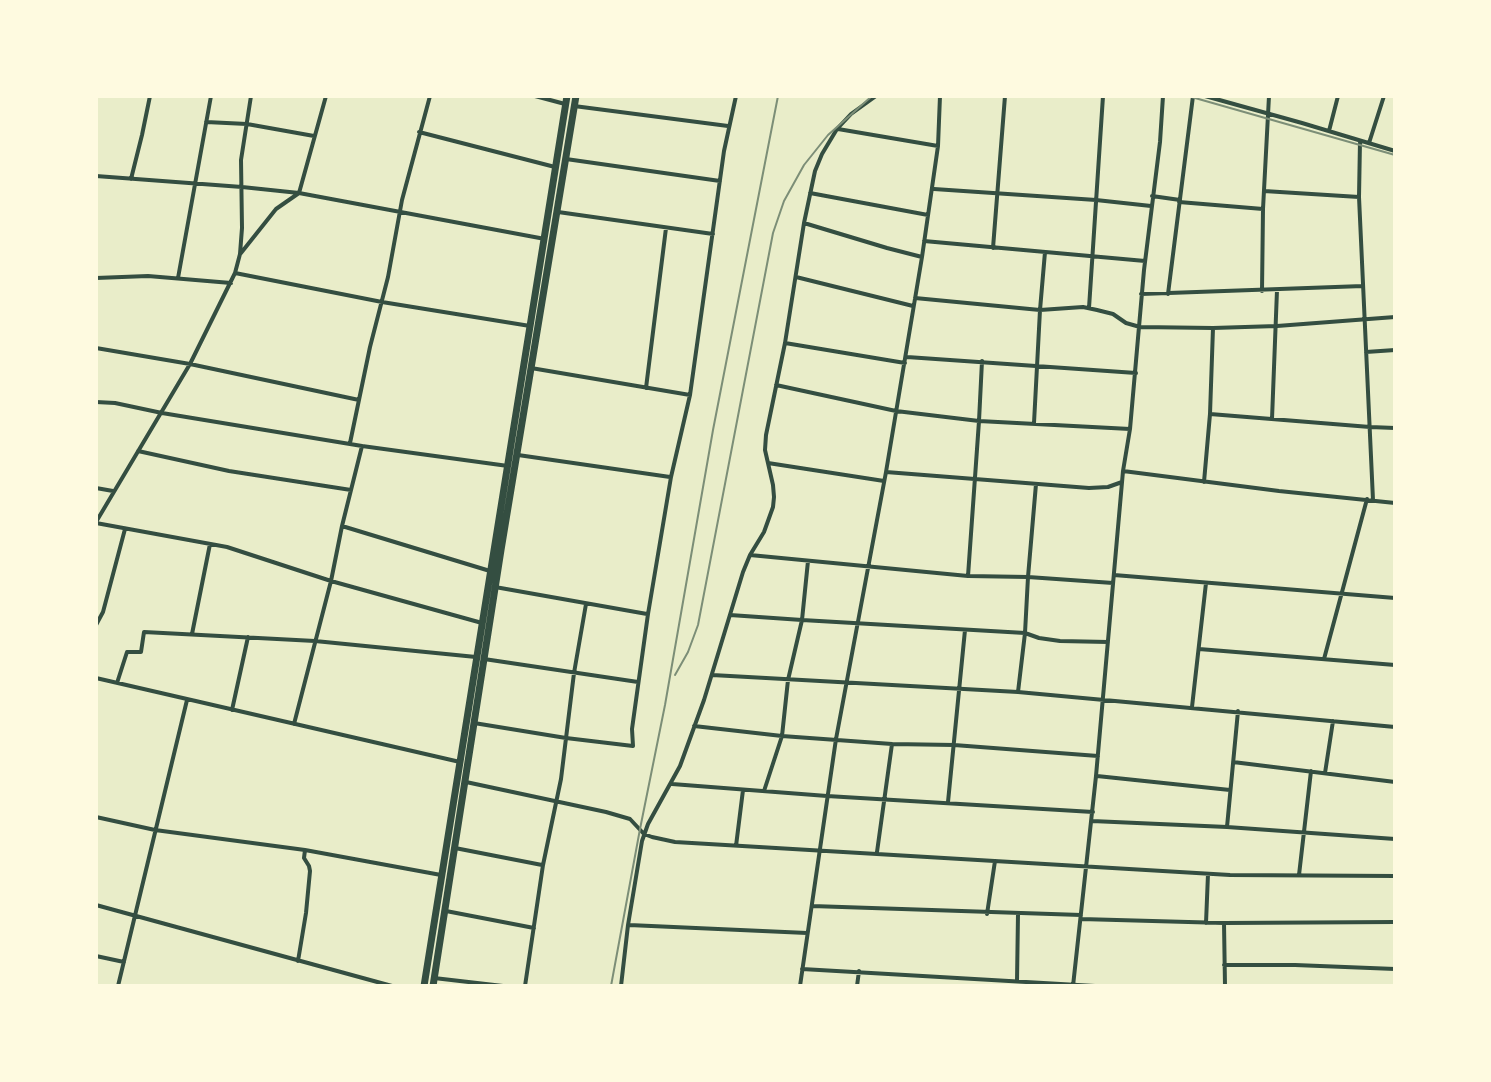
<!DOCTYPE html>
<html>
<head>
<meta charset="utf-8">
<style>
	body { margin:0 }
	#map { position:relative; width:1491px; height:1082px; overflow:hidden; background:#e9edc9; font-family:Mulish,sans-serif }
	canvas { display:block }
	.frame { position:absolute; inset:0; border:98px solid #fefae0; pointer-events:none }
</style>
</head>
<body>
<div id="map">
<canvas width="1491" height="1082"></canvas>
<div class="frame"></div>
</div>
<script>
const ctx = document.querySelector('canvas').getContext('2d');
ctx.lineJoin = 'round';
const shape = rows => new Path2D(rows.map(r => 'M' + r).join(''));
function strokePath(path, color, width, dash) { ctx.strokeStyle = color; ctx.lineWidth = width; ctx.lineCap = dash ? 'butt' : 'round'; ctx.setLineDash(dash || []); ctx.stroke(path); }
const minor = shape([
	[535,96,565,104],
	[1205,96,1302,123,1395,151],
	[574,106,728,126],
	[206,122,247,124,314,136],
	[838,129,938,146],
	[1329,131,1338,96],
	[419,132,555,167],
	[1360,141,1359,197,1373,500],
	[1369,143,1384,96],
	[566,159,720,181],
	[96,176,242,187,299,193,545,239],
	[131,179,142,135,150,96],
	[934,189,1096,200,1151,206],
	[1264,191,1359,197],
	[810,193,928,215],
	[1152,196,1180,200],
	[1179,202,1263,209],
	[558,212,713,234],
	[804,223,887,248,922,257],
	[924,241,1145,261],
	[993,248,1005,96],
	[241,253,276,209,299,193,326,96],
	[235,273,382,302,530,326],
	[796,277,913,306],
	[96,278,148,276,231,283],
	[178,278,211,96],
	[1262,291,1263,209,1269,96],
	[1141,294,1363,286],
	[1168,294,1193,96],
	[915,298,1040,310,1045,252],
	[1089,308,1103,96],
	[785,343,905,363],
	[96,348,190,364,359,400],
	[1366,352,1395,350],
	[907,357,1136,373],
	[531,368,690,395],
	[776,385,896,411,979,421,1130,429],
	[646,388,666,228],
	[96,402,115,403,162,413,362,446,508,466],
	[1210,414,1370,427,1395,428],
	[1272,419,1277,290],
	[1034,423,1040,310,1083,307,1097,310,1113,314,1126,323,1140,327,1213,328,1277,326,1395,317],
	[350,443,370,347,388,277,402,200,430,96],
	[138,451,229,471,351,490],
	[518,455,670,477],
	[768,463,884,481],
	[1123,471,1279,491,1395,503],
	[886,472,1089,488,1108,487,1122,482],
	[1204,482,1210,414,1213,328],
	[96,488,113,491],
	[96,522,190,364,235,273,240,254,242,228,241,160,251,96],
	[96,523,227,547,331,581,482,623],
	[342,526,490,571],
	[750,555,968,576,1028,577,1113,583],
	[1114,575,1395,598],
	[968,576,979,421,982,361],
	[495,587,647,614],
	[730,615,802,620,1025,633,1039,638,1060,641,1108,642],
	[96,625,103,612,125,529],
	[192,634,210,544],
	[1199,649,1395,665],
	[484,659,638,682],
	[1324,659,1367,499],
	[712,675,1018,692,1395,727],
	[96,678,460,762],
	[117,683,127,652,141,652,144,632,315,641,476,657],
	[1018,692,1025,633,1028,577,1036,484],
	[1192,707,1206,583],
	[232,710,248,637],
	[474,723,566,738,633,746,632,729,648,614,671,477,690,395,724,151,736,96],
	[294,724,331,581,342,526,362,446],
	[694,726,782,736,892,744,954,745,1098,756],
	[1233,762,1395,782],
	[1325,773,1333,721],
	[1097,776,1230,790],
	[466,782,606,812,630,819,644,834,652,837,675,842,1230,875,1395,876],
	[672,784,827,796,1093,812],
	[764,791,782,736,788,680,802,620,808,561],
	[948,802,965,630],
	[96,817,155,830,305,850,441,875],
	[1092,821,1227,827,1395,839],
	[1227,827,1238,711],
	[736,846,743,790],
	[455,848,542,865],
	[877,852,892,744],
	[1299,875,1311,771],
	[96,905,392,986],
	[812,906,1081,915],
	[446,911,534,928],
	[987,914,995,861],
	[1081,919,1224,923,1395,922],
	[1206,923,1208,874],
	[1224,923,1225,986],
	[629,925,807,933],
	[96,956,124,962],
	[298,961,306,913,310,871,309,866,304,858,305,850],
	[1224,965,1295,965,1395,969],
	[802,969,1095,986],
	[434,978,503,986],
	[1017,981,1018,914],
	[118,986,187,700],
	[525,986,543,865,561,779,574,673,586,604],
	[621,986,628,925,642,841,648,824,680,766,704,700,743,572,750,555,764,532,773,507,774,497,773,485,765,450,766,435,785,343,804,223,815,171,822,154,837,129,851,114,876,96],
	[800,986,836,739,886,472,922,257,938,146,940,96],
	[857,986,859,971],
	[1073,986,1096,776,1123,471,1130,429,1144,270,1160,142,1163,96]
]);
const trunk = shape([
	[424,986,567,96],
	[433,986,501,550,576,96]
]);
const rail = shape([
	[1188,96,1395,155],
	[675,675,688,652,698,625,773,233,784,201,804,165,828,135,872,96],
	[611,986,640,829,665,705,713,430,778,96]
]);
strokePath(minor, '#344e41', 4);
strokePath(trunk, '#344e41', 7);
strokePath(rail, '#7c8e77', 2);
</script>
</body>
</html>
